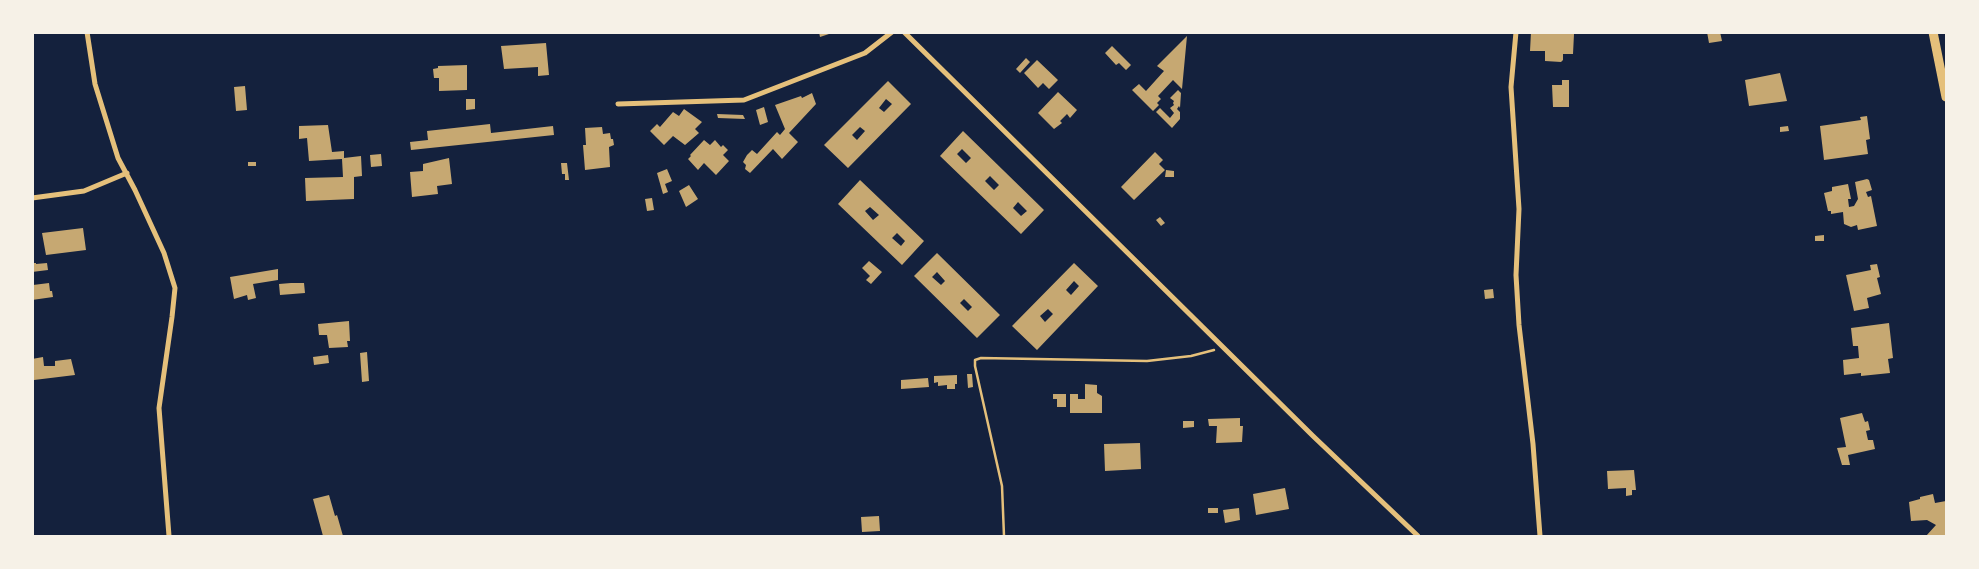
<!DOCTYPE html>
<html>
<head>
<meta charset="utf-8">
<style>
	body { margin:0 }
	#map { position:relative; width:1979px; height:569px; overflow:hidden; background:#14213d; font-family:Manrope,sans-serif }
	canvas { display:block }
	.frame { position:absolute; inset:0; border:34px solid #f6f1e7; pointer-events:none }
</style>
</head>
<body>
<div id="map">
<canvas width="1979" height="569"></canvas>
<div class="frame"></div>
</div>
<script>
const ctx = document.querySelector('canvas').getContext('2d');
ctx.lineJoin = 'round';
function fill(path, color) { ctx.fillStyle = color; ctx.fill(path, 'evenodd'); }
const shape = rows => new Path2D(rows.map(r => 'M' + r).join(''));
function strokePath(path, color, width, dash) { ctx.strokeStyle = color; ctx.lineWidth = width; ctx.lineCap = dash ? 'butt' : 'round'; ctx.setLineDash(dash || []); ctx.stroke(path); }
const building = shape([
	[819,32,829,32,829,34,820,37],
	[1531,32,1574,34,1573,54,1563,54,1563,60,1561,62,1545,61,1545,51,1530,51],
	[1707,32,1720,32,1722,41,1709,43],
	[1187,36,1182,89,1173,80,1158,96,1161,99,1157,103,1159,105,1153,111,1132,90,1139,84,1146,91,1164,71,1157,66],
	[546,43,549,75,538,76,538,67,504,69,501,46],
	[1112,46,1131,65,1126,70,1119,63,1116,65,1105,53],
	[1026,58,1030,62,1020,73,1016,69],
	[1037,60,1058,80,1049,89,1043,83,1038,88,1024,73],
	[467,65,467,90,439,91,439,78,434,78,433,69,438,68,438,66],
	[1780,73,1787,101,1749,106,1745,80],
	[1562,80,1569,80,1569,107,1553,107,1552,85,1562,85],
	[888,81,911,104,848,168,824,145],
	[886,99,892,104,884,112,879,108],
	[860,127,865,131,857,140,852,135],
	[245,86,247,110,236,111,234,87],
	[1178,90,1181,93,1180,108,1179,106,1177,109,1180,112,1180,119,1172,128,1156,112,1160,108,1170,118,1174,113,1170,108,1174,105,1173,103,1174,101,1170,98],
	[1058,92,1077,110,1070,118,1067,114,1060,121,1062,123,1054,129,1038,113],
	[812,93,816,104,789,133,798,142,782,159,773,149,750,173,745,169,746,165,743,162,747,155,752,150,757,154,777,132,780,135,785,129,775,105,801,96,802,98],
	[466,99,475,99,475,109,466,110],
	[764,107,768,122,760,125,756,110],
	[684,109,702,122,695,129,699,133,685,145,673,136,664,145,650,131,657,124,660,127,673,112,679,116],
	[717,114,743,115,745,119,718,118],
	[1867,116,1870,139,1866,140,1868,154,1824,160,1820,126,1861,120,1860,117],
	[490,124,491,133,553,126,554,135,411,150,410,142,428,140,427,131],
	[328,125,332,152,344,151,344,158,361,156,362,176,354,177,354,199,306,201,305,178,343,177,342,159,309,161,307,138,299,139,299,126],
	[1788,126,1789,131,1780,132,1780,127],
	[602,127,603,134,610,133,611,139,613,139,614,145,609,147,610,167,585,170,583,145,586,145,585,128],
	[963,131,1044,210,1021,234,940,156],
	[962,149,971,158,966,163,957,154],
	[990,176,999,185,994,190,985,181],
	[1018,202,1027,211,1021,216,1013,208],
	[704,140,710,145,715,140,721,147,723,145,728,150,723,155,729,161,716,175,704,163,698,170,688,159,691,156,690,155],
	[1155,152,1163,160,1159,164,1165,170,1134,200,1121,187],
	[381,154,382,166,371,167,370,155],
	[449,158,452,184,437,186,438,194,412,197,410,172,423,171,423,164],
	[248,162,256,162,256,166,248,166],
	[561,163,567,163,569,180,565,180,565,174,562,174],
	[667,169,672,181,665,184,668,192,663,194,657,173],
	[1166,170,1174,171,1174,177,1165,177],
	[1867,179,1869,180,1872,190,1866,192,1868,197,1871,196,1877,226,1858,230,1857,225,1851,227,1844,224,1843,212,1831,214,1831,211,1828,211,1824,193,1832,191,1832,187,1848,184,1851,199,1848,199,1849,207,1854,206,1858,199,1855,182],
	[860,180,924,241,902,265,838,204],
	[870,207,879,215,873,220,865,211],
	[897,233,905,241,901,246,892,238],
	[689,185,698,199,686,207,679,191],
	[652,198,654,210,647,211,645,199],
	[1160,217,1165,223,1161,226,1156,220],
	[83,228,86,250,46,255,42,233],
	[1824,235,1824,241,1815,241,1815,236],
	[937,253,1000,315,977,338,914,276],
	[937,272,945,281,941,285,932,277],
	[964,299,972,307,968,311,960,303],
	[869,261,882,272,871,284,866,280,870,276,862,268],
	[32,263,36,263,36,264,47,263,48,270,32,272],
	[1074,263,1098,286,1037,350,1012,326],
	[1074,281,1079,286,1071,295,1066,290],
	[1048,309,1053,314,1045,322,1040,316],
	[1877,264,1880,277,1877,278,1881,294,1867,298,1869,308,1854,311,1846,275,1871,270,1870,265],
	[278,269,278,280,253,284,256,298,248,300,247,295,234,299,230,277],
	[49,283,50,291,52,291,53,297,32,300,32,294,34,294,33,285],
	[291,283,304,283,305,293,280,295,279,284],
	[1493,289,1494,298,1485,299,1484,290],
	[349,321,350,341,347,341,348,347,329,348,327,335,319,335,318,324],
	[1889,323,1893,358,1888,359,1890,373,1861,376,1861,373,1844,375,1843,360,1859,358,1858,346,1853,346,1851,328],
	[367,352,369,381,362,382,360,353],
	[328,355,329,363,314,365,313,357],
	[43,357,44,366,55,366,55,361,71,359,75,375,34,380,32,359],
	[967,374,972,374,973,387,968,388],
	[957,375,957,384,955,384,955,389,947,389,947,385,938,386,938,382,934,383,934,376],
	[928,378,929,387,901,389,901,380],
	[1085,384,1097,385,1097,393,1102,396,1102,413,1070,413,1070,394,1078,394,1078,399,1085,399],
	[1053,394,1066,394,1066,407,1057,407,1057,399,1053,399],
	[1862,413,1865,422,1868,421,1870,430,1866,431,1868,440,1873,440,1875,449,1848,455,1850,465,1842,465,1837,448,1846,447,1840,418],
	[1240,418,1240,426,1243,426,1242,442,1216,443,1217,426,1209,426,1208,419],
	[1183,421,1194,421,1194,427,1183,428],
	[1140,443,1141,469,1105,471,1104,444],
	[1634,470,1636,490,1632,490,1632,495,1626,496,1626,488,1608,489,1607,471],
	[1285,488,1289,509,1256,515,1253,494],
	[1933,494,1935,503,1946,501,1946,536,1926,536,1936,525,1927,520,1911,521,1909,502,1920,499,1920,497],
	[329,495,335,516,337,515,343,536,323,536,313,499],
	[1208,508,1218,508,1218,513,1208,513],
	[1239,508,1240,520,1225,523,1223,510],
	[879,516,880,531,862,532,861,517]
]);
const path = shape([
	[1004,536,1002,486,975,366,975,360,981,358,1147,361,1191,356,1214,350]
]);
const minor = shape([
	[87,32,95,84,118,158,135,190,164,253,175,288,172,317,159,408,169,536],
	[904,32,1313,436,1418,536],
	[1516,32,1511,87,1519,209,1516,275,1519,325,1533,444,1540,536],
	[618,104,744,100,865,53,892,32],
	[32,198,84,191,127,173]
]);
const secondary = shape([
	[1933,32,1946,97]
]);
fill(building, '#c6a872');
strokePath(path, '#e5c07b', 2.5);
strokePath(minor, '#e5c07b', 5);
strokePath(secondary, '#e5c07b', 9);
</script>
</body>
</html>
